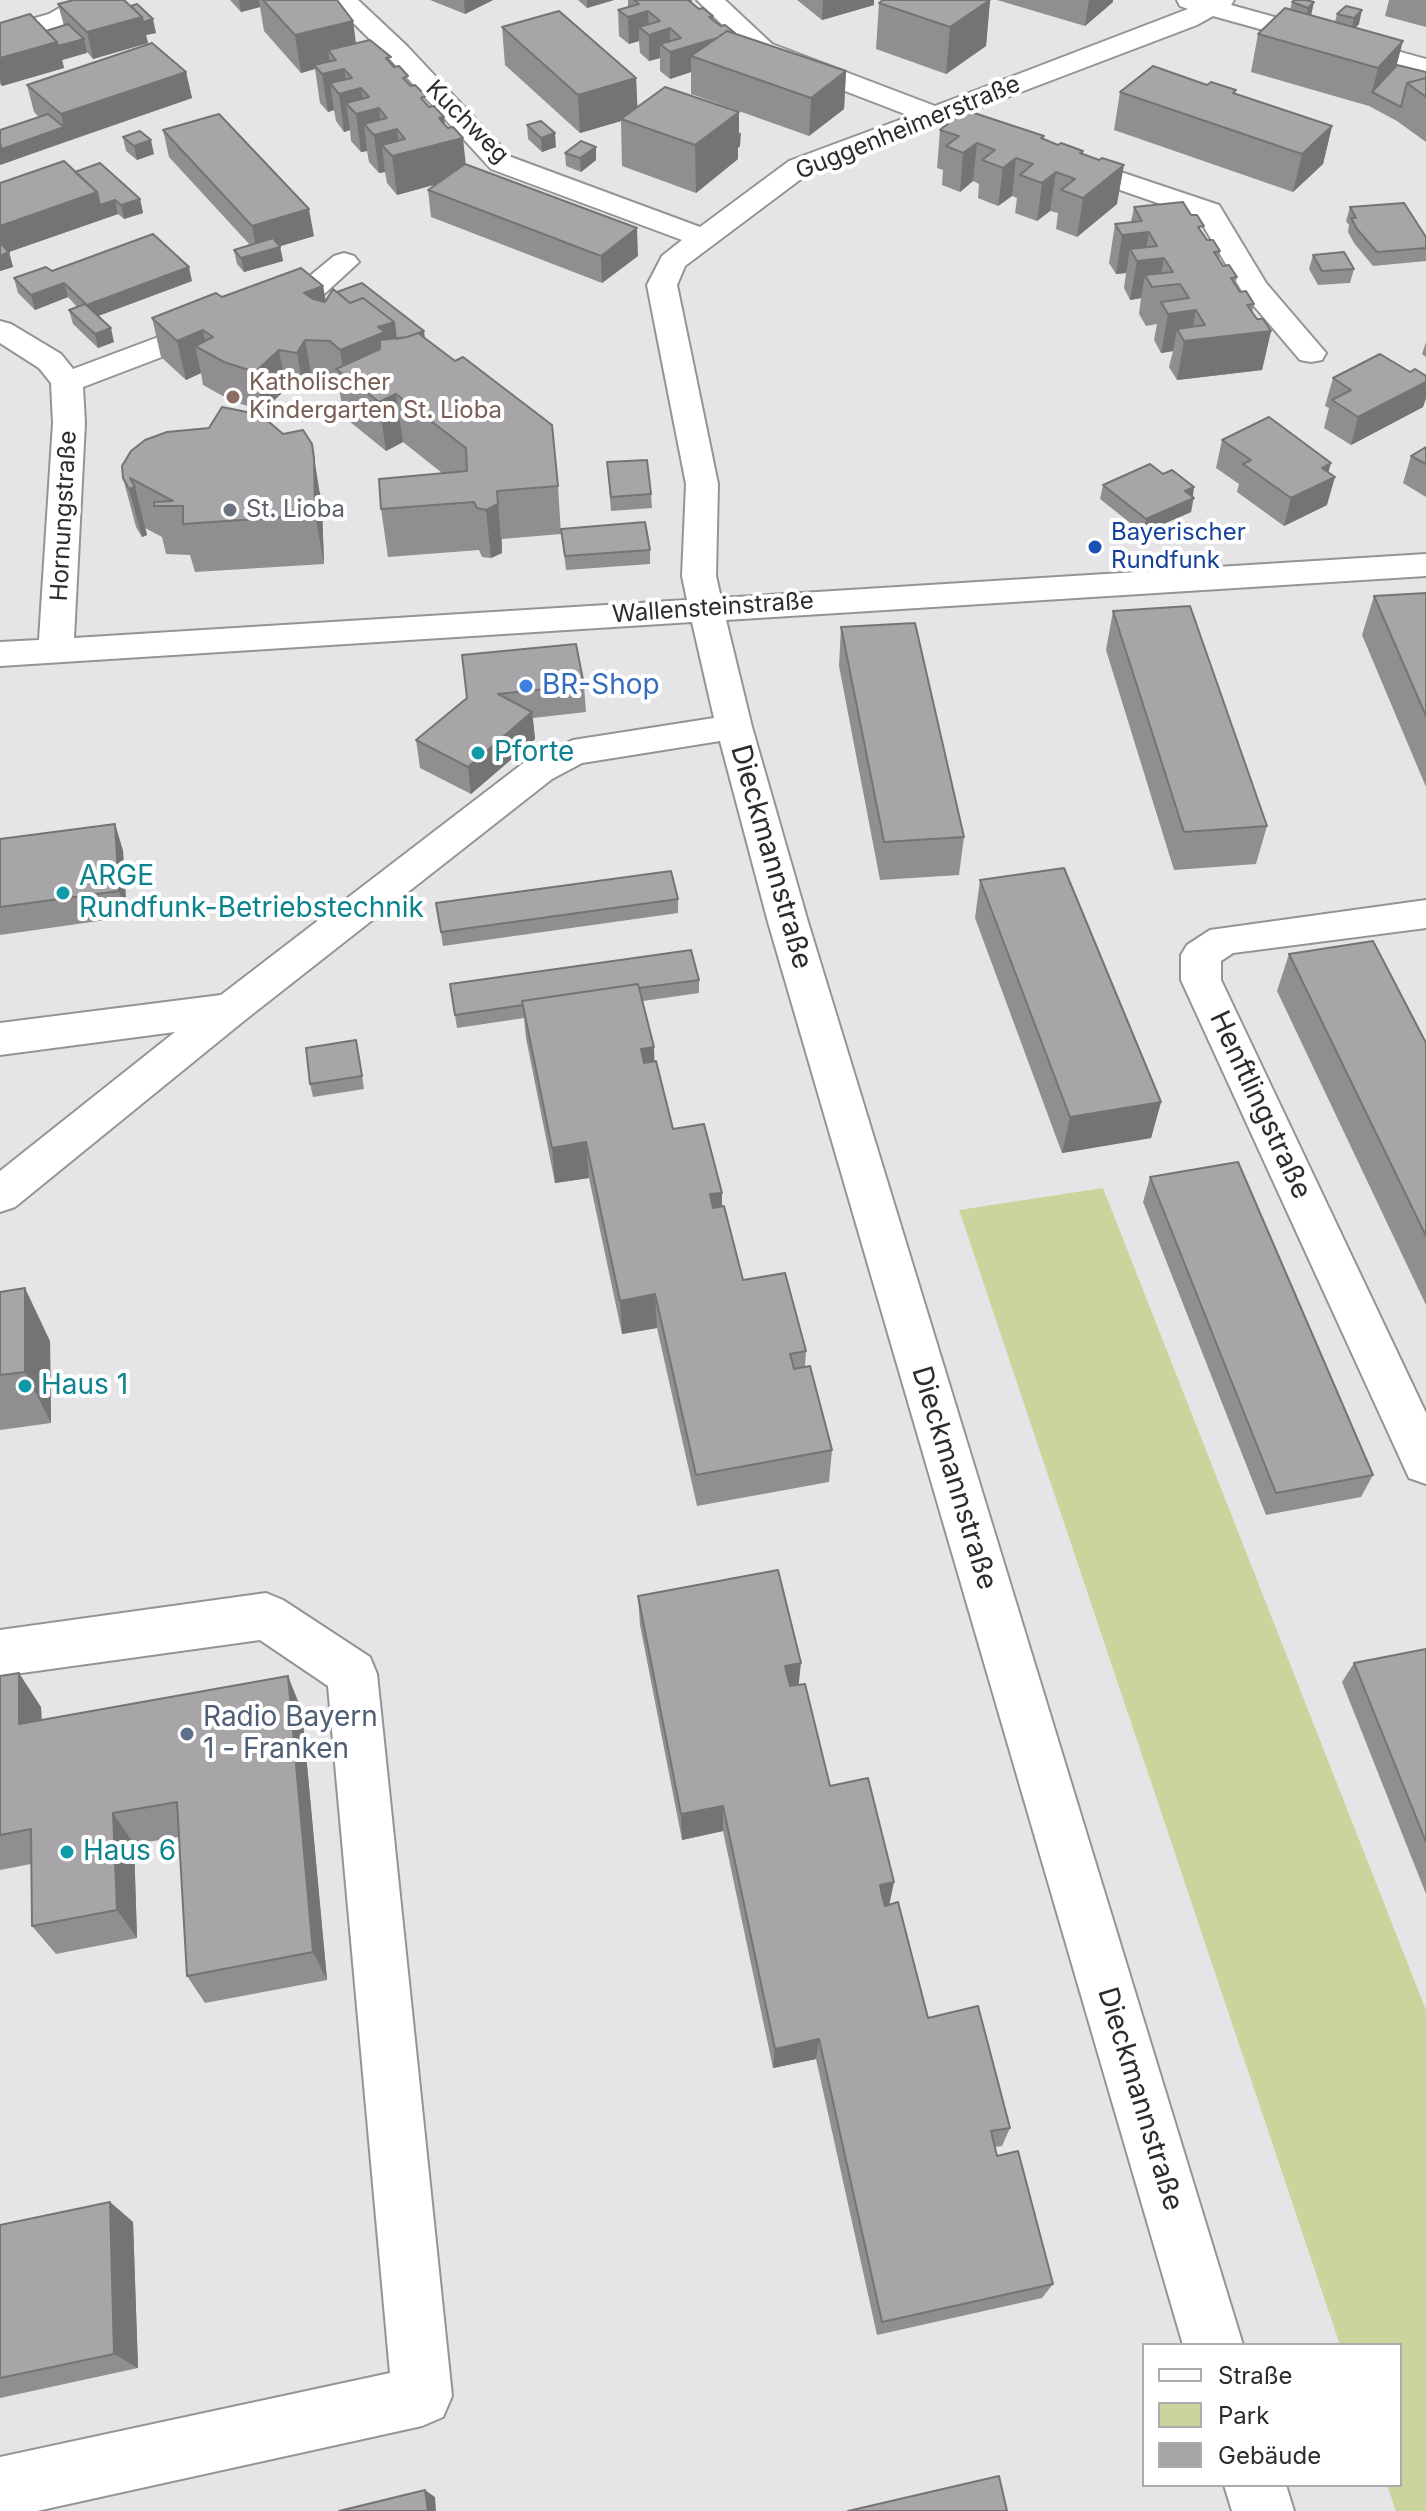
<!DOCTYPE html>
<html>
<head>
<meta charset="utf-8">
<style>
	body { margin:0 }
	#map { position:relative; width:1426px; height:2511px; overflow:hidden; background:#e5e5e8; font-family:Inter,sans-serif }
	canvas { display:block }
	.legend { position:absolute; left:1142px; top:2343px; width:260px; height:144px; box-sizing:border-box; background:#fff; border:2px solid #ababab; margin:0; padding:10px 14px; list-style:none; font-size:24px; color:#2c2c2d }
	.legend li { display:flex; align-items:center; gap:16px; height:40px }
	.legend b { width:40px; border:2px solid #ababab }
</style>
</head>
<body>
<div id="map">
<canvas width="1426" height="2511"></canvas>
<ul class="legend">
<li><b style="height:10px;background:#fff"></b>Straße</li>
<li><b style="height:22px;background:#ccd49d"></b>Park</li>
<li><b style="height:22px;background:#a7a5a7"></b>Gebäude</li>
</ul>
</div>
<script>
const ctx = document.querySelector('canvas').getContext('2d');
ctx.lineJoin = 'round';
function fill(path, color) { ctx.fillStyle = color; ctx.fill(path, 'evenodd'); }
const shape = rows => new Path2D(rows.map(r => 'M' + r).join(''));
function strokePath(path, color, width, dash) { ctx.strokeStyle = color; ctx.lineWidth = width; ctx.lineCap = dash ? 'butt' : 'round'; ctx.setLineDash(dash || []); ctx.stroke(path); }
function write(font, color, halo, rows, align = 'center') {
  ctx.font = font + ' Inter,sans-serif'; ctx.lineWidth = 8; ctx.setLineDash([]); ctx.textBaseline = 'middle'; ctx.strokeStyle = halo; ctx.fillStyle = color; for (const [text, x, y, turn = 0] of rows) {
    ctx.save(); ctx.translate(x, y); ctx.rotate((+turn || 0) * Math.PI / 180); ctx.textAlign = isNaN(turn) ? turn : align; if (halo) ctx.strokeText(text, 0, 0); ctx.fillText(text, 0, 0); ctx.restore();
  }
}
const green = shape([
	[1103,1188,1426,2010,1426,2511,1396,2511,1387,2485,1400,2485,1400,2345,1340,2345,959,1210]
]);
const minor = shape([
	[73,0,114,0,110,5,94,9,67,24,0,44,0,28,49,14,73,0],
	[330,0,358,0,407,46,511,157,700,227,789,161,910,116,754,56,697,0,725,0,772,44,935,106,1188,9,1180,6,1177,0,1234,0,1231,5,1426,59,1426,75,1213,16,1197,25,955,117,953,125,935,125,809,173,685,266,677,285,718,484,716,576,721,598,1426,554,1426,576,726,620,752,727,808,922,1243,2345,1183,2345,768,922,720,741,582,763,552,779,245,1020,15,1207,0,1212,0,1171,175,1032,0,1055,0,1023,221,995,526,761,573,740,714,718,692,622,0,666,0,642,39,640,53,423,51,383,39,368,0,343,0,321,11,324,61,354,73,369,300,284,334,256,344,253,354,256,359,262,322,296,83,387,85,423,74,638,687,600,682,576,686,484,647,285,662,256,682,240,491,169,389,58,330,0],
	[1064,153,1219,205,1266,283,1326,353,1322,360,1311,362,1300,360,1243,293,1198,217,1054,167,1050,161,1054,155,1064,153],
	[1426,900,1426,928,1233,953,1221,961,1221,980,1426,1413,1426,1484,1409,1478,1181,980,1181,955,1187,945,1210,930,1426,900],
	[266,1593,283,1600,370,1657,377,1674,452,2396,443,2417,422,2426,37,2511,0,2511,0,2457,390,2373,328,1686,260,1640,0,1676,0,1630,266,1593],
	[1224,2485,1286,2485,1294,2511,1232,2511,1224,2485]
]);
const wall = shape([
	[230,0,337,0,356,43,392,65,429,107,444,117,445,125,465,165,638,256,602,283,431,217,428,190,436,184,397,195,387,183,385,172,379,173,369,162,367,151,361,152,351,141,350,130,344,132,336,121,334,110,328,112,320,103,315,69,301,73,264,31,260,7,241,12],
	[430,0,493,0,465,14],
	[578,0,614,0,587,8],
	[628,0,692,0,692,4,713,21,721,26,735,34,846,71,844,109,809,136,691,94,691,72,670,79,660,71,660,58,649,61,640,53,639,41,629,44,619,36,618,10,628,7],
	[797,0,874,0,874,5,822,20],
	[990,0,986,46,946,74,876,49,879,3],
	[997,0,1113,0,1113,2,1085,26],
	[1306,0,1311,16,1335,22,1337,14,1346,6,1359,24,1355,28,1397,65,1426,72,1426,142,1397,121,1369,106,1251,72,1258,34,1290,10,1292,2],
	[1389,0,1426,0,1426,27,1385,16],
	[58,4,156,33,146,35,148,43,93,59,87,52,62,60,64,68,2,86,0,84,0,23,46,31,64,26],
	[502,27,636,78,637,107,739,132,740,146,738,148,738,159,696,193,622,166,621,121,580,133,505,65],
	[186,72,192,98,0,165,39,117,34,112,27,85],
	[1120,92,1235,94,1332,126,1323,164,1293,192,1114,130],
	[527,125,556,147,542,152,528,139],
	[163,130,314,236,280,246,283,261,244,272,237,264,234,250,250,245,169,157],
	[940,130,1044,136,1044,140,1058,145,1083,151,1083,154,1117,204,1077,237,1056,229,1058,213,1050,211,1037,221,1015,213,1017,198,1012,196,998,206,978,198,979,184,973,181,960,192,942,185,943,170,937,168],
	[123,137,154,154,137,160,126,151],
	[565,153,596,160,581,172,566,166],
	[75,172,140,199,143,213,124,219,118,214,9,252,13,267,0,271,0,183],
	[1134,207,1203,233,1207,240,1220,251,1219,258,1223,266,1237,277,1235,285,1240,292,1254,304,1252,312,1257,319,1271,331,1262,370,1177,380,1169,367,1173,351,1161,353,1154,340,1157,324,1146,326,1139,314,1141,298,1130,300,1124,288,1126,273,1116,274,1109,263,1115,224,1131,222],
	[1350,207,1426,237,1426,261,1373,266,1354,243,1348,232,1349,225,1346,221],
	[1313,255,1354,269,1350,283,1318,285,1309,269],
	[52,271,192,281,98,316,114,342,98,348,73,324,69,310,77,307,68,297,35,310,18,293,14,278],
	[323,286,326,301,337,292,425,338,558,486,561,534,502,539,502,553,491,558,482,557,479,550,388,557,381,509,442,473,403,442,386,451,344,417,338,382,337,380,312,378,304,392,286,389,263,411,232,401,203,385,201,373,186,380,161,357,152,318,222,297],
	[1426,342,1426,357,1422,354],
	[1410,372,1426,376,1426,398,1423,407,1351,445,1324,428,1329,408,1325,406,1333,378],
	[1222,440,1328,473,1327,505,1284,526,1237,492,1239,484,1216,468],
	[1426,447,1426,497,1403,483,1411,456],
	[607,462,651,494,652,508,611,511],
	[123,478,320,492,322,507,324,564,195,572,190,555,166,554,162,537,145,528,147,535,142,537,136,527],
	[1103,485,1192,496,1194,498,1191,512,1143,533,1100,499],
	[561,529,650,550,650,564,566,570],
	[1426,593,1426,787,1362,635,1374,596],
	[1113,611,1267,826,1256,864,1174,870,1106,650],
	[841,627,964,837,959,875,880,880,839,666],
	[584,685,586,712,533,718,535,739,471,794,420,768,416,740,467,698],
	[115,824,123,851,127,917,0,935,0,839],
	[980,880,1161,1102,1151,1138,1062,1153,975,918],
	[678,899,678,913,443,946,436,903],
	[1289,954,1426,1043,1426,1305,1277,991],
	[699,980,699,993,643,1001,654,1061,673,1129,722,1206,743,1280,806,1351,805,1367,832,1450,829,1482,697,1506,657,1328,622,1334,589,1178,555,1183,526,1038,524,1018,457,1028,450,984],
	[359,1054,364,1089,313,1097,310,1084],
	[1150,1177,1373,1475,1361,1497,1266,1515,1143,1202],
	[0,1292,50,1341,51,1423,0,1430],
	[638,1596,799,1685,830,1786,889,1905,928,2018,1010,2128,1002,2146,995,2147,997,2156,1053,2284,1042,2298,877,2335,816,2059,773,2068,723,1831,682,1840,640,1625],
	[1426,1649,1426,1894,1342,1682,1354,1663],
	[0,1676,41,1707,42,1720,302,1711,327,1980,205,2003,187,1976,179,1837,134,1844,137,1938,56,1954,32,1926,31,1864,0,1870],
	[110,2202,133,2222,138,2368,0,2398,0,2225]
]);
const shadedWall = shape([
	[239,0,259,0,260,7,241,12],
	[464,0,493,0,465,14],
	[587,0,614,0,587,8],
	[823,0,874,0,874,5,822,20],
	[990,0,986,46,946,74,950,27],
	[1089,0,1113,0,1113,2,1085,26],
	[1314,2,1311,16,1305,21,1308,8],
	[1362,10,1359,24,1351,32,1354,18],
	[648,11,649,35,670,28,670,52,709,17,713,16,713,39,735,33,691,56,691,72,670,79,670,52,660,44,660,58,649,61,649,35,639,27,639,41,629,44,628,17],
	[142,17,153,19,156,33,146,35,148,43,93,59,87,32],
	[353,21,358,58,336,60,328,50,330,65,314,65,315,69,301,73,295,35],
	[84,39,87,53,62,60,64,68,2,86,0,79,0,58,57,42],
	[1403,41,1393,79,1372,92,1378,68],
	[344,69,348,92,361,88,365,112,379,108,382,133,397,129,400,154,439,118,444,117,447,142,463,138,467,176,397,195,392,156,382,147,385,172,379,173,374,135,364,124,367,151,361,152,356,114,346,103,350,130,344,132,339,94,330,83,334,110,328,112,322,74],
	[846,71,844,109,809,136,811,98],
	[186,72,192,98,67,141,61,114],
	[636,78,638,116,621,119,621,121,580,133,578,95],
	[739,112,739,134,741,132,740,146,738,148,738,159,696,193,695,145],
	[1332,126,1323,164,1293,192,1302,154],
	[64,127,67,141,0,165,0,143],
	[555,133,556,147,542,152,541,138],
	[151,140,154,154,137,160,134,146],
	[977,143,973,181,960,192,963,153],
	[596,147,596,160,581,172,580,158],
	[1016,158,1012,196,998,206,1003,168],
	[1124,165,1117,204,1077,237,1083,198],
	[1056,172,1050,211,1037,221,1042,183],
	[97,192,115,200,118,214,3,254,0,244,0,226],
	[140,199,143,213,124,219,121,205],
	[309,209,314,236,258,253,280,247,283,261,244,272,241,258,257,254,252,226],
	[637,228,638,256,602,283,601,256],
	[1149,232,1144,260,1164,258,1159,286,1145,275,1141,298,1130,300,1137,261,1130,249,1126,273,1116,274,1122,235],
	[9,252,13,267,0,271,0,256],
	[189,267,192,281,90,319,87,305],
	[64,283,68,297,35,310,31,295],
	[323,286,330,325,304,293],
	[1196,310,1190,341,1271,331,1262,370,1177,380,1184,341,1177,329,1173,351,1161,353,1168,314],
	[394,322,424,331,426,345,344,375,340,350,378,327],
	[111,328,114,342,98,348,95,334],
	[203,330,208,354,195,346,201,373,186,380,177,341],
	[305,340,312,378,304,392,297,353],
	[279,350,286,389,263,411,255,372],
	[1426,382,1426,398,1423,407,1351,445,1358,417],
	[396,394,403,442,386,451,379,402],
	[312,444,322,507,324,564,315,515],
	[1331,463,1326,481,1335,477,1327,505,1284,526,1291,498,1322,468],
	[135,487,147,535,142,537,129,489],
	[1194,487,1191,512,1143,533,1146,519,1185,491],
	[497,491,502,553,491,558,486,510],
	[532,712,535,739,471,794,468,767],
	[115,824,123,851,127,917,119,891],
	[654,1047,655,1083,642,1085,641,1049],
	[1161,1102,1151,1138,1062,1153,1070,1117],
	[586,1142,589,1178,555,1183,552,1148],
	[722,1193,722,1228,710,1229,710,1194],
	[25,1288,50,1341,51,1423,25,1372],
	[655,1294,657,1328,622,1334,620,1301],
	[801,1663,798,1691,783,1694,785,1666],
	[19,1673,41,1707,42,1757,19,1724],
	[288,1676,302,1711,327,1980,313,1952],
	[723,1806,723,1831,682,1840,681,1814],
	[113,1813,134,1844,137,1938,117,1910],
	[894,1882,889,1906,875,1909,880,1885],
	[819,2039,816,2059,773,2068,775,2049],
	[110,2202,133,2222,138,2368,114,2354],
	[425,2490,435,2497,436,2511,428,2511]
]);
const building = shape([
	[74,0,124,0,142,17,87,32,58,4,74,0],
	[263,0,337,0,353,21,295,35,263,0],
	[634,0,688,0,699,9,703,8,713,16,709,17,721,26,725,25,735,33,727,31,717,38,670,52,660,44,681,38,670,28,649,35,639,27,660,21,648,11,628,17,618,10,639,4,634,0],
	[883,0,990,0,950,27,879,3,883,0],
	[1295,0,1306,0,1314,2,1308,8,1292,2,1295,0],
	[137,4,153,19,143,22,142,17,131,6,137,4],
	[1346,6,1362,10,1354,18,1337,14,1346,6],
	[1285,8,1403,41,1378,68,1258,34,1285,8],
	[559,11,636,78,578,95,502,27,559,11],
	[30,14,57,42,0,58,0,23,30,14],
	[68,24,84,39,58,46,57,42,46,31,68,24],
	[727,31,846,71,811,98,691,56,727,31],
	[370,40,391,57,386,58,394,67,399,66,408,76,403,78,411,86,415,85,426,96,421,98,429,107,434,106,444,117,439,118,443,123,448,128,453,127,463,138,392,156,382,145,405,139,397,129,374,135,364,124,387,118,379,108,356,114,346,103,369,97,361,88,339,94,330,83,352,78,344,69,322,74,314,65,336,60,328,50,370,40],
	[152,43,186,72,61,114,27,85,152,43],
	[1397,65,1426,72,1426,78,1407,83,1401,107,1372,92,1397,65],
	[1153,66,1207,85,1211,82,1236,90,1233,93,1332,126,1302,154,1120,92,1153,66],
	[1426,78,1426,97,1407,83,1426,78],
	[665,87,739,112,695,145,621,119,665,87],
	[965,110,1044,136,1041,138,1058,145,1061,143,1083,151,1080,153,1099,160,1102,158,1124,165,1083,198,1061,190,1075,179,1056,172,1042,183,1020,175,1033,164,1016,158,1003,168,982,160,995,150,977,143,963,153,946,146,959,136,940,130,965,110],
	[48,114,64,127,2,149,0,143,0,130,48,114],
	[219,114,309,209,252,226,163,130,219,114],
	[541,121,555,133,541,138,527,125,541,121],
	[140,131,151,140,134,146,123,137,140,131],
	[581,141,596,147,580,158,565,153,581,141],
	[64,161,97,192,0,226,0,183,64,161],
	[100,163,140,199,121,205,115,200,100,205,97,192,75,172,100,163],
	[465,164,637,228,601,256,428,190,465,164],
	[1183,202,1191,215,1197,215,1204,226,1198,227,1207,240,1213,240,1220,251,1214,252,1223,266,1229,265,1237,277,1231,278,1240,292,1246,291,1254,304,1247,305,1257,319,1263,319,1271,331,1184,341,1177,329,1205,325,1196,310,1168,314,1161,302,1189,298,1180,284,1152,287,1145,275,1173,272,1164,258,1137,261,1130,249,1157,246,1149,232,1122,235,1115,224,1142,221,1134,207,1183,202],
	[1404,203,1426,237,1426,248,1377,252,1357,229,1351,218,1356,218,1350,207,1404,203],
	[153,234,189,267,87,305,64,283,31,295,14,278,46,267,52,271,153,234],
	[273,238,280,247,241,258,234,250,273,238],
	[0,243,9,252,0,256,0,243],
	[1344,252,1354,269,1322,271,1313,255,1344,252],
	[301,268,323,286,304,293,313,299,325,302,333,289,350,303,363,298,394,322,378,327,385,332,340,350,330,341,305,340,297,353,279,350,255,372,224,362,195,346,213,337,203,330,177,341,152,318,216,293,222,297,301,268],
	[362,283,424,331,407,337,396,339,394,322,363,298,350,303,337,292,362,283],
	[85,304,111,328,95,334,69,310,85,304],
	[418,333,455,361,463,357,552,425,558,486,497,491,498,504,486,510,477,508,474,502,381,509,379,479,467,471,466,448,396,394,379,402,336,369,380,349,380,340,407,337,418,333],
	[1380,354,1410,372,1415,369,1426,376,1426,382,1358,417,1332,400,1351,390,1333,378,1380,354],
	[222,407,247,412,269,422,283,434,303,430,312,444,314,458,315,515,183,524,183,506,154,506,154,502,173,501,130,478,135,487,129,489,123,478,122,466,131,451,145,440,167,432,209,428,222,407],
	[1269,417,1331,463,1322,468,1335,477,1291,498,1243,464,1251,460,1222,440,1269,417],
	[1426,447,1426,464,1411,456,1426,447],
	[647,460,651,494,611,497,607,462,647,460],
	[1150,464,1163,474,1172,470,1194,487,1185,491,1194,498,1146,519,1103,485,1150,464],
	[645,522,650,550,565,556,561,529,645,522],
	[1426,593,1426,716,1374,596,1426,593],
	[1190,606,1267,826,1184,832,1113,611,1190,606],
	[915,623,964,837,884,842,841,627,915,623],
	[576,644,584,685,498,694,532,712,468,767,416,740,467,698,462,655,576,644],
	[115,824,119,891,0,907,0,839,115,824],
	[1064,868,1161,1102,1070,1117,980,880,1064,868],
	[671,871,678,899,441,932,436,903,671,871],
	[1373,941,1426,1043,1426,1236,1289,954,1373,941],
	[691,950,699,980,639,988,638,984,522,1001,523,1005,455,1015,450,984,691,950],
	[638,984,654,1047,641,1049,644,1063,656,1061,673,1129,704,1124,722,1193,710,1194,713,1208,724,1206,743,1280,785,1273,806,1351,790,1354,792,1361,794,1369,810,1366,832,1450,696,1475,655,1294,620,1301,586,1142,552,1148,522,1001,638,984],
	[356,1040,362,1076,310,1084,306,1048,356,1040],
	[1238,1162,1373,1475,1276,1493,1150,1177,1238,1162],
	[25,1288,25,1372,0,1375,0,1292,25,1288],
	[778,1570,801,1663,785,1666,790,1686,805,1684,830,1786,868,1778,894,1882,880,1885,882,1895,885,1906,898,1902,928,2018,978,2006,1010,2128,991,2131,997,2156,1018,2151,1053,2284,882,2322,819,2039,775,2049,723,1806,681,1814,638,1596,778,1570],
	[1426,1649,1426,1842,1354,1663,1426,1649],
	[19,1673,19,1724,288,1676,313,1952,187,1976,177,1802,113,1813,117,1910,32,1926,31,1829,0,1835,0,1676,19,1673],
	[110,2202,114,2354,0,2378,0,2225,110,2202],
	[999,2476,1007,2511,848,2511,999,2476],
	[425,2490,428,2511,339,2511,425,2490]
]);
const markers = [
	[233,397,8,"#8d6e63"],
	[230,510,8,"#6b7280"],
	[1095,547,8,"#1a4fb4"],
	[526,686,8,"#3f7fe0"],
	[478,753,8,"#0f9aa8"],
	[63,893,8,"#0f9aa8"],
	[25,1386,8,"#0f9aa8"],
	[187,1734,8,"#5c6f8a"],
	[67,1852,8,"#0f9aa8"]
];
const farStreetnames = [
	["Kuchweg",467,122,45],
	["Guggenheimerstraße",908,128,-22],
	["Hornungstraße",64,516,-87],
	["Wallensteinstraße",713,608,-4]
];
const farEducationnames = [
	["Katholischer",249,383],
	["Kindergarten St. Lioba",249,411]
];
const farWorshipnames = [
	["St. Lioba",246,510]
];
const farTransitnames = [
	["Bayerischer",1111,533],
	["Rundfunk",1111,561]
];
const shopNames = [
	["BR-Shop",542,686]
];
const cultureNames = [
	["Pforte",494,753],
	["ARGE",79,877],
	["Rundfunk-Betriebstechnik",79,909],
	["Haus 1",41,1386],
	["Haus 6",83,1852]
];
const streetNames = [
	["Dieckmannstraße",771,857,74],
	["Henftlingstraße",1260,1105,65],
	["Dieckmannstraße",954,1478,73],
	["Dieckmannstraße",1140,2099,73]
];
const serviceNames = [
	["Radio Bayern",203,1718],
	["1 - Franken",203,1750]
];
fill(green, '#ccd49d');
strokePath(minor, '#949497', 4);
fill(minor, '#fff');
fill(wall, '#908e90');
fill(shadedWall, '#757475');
fill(building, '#a7a5a7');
strokePath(building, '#757475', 2);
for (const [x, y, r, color] of markers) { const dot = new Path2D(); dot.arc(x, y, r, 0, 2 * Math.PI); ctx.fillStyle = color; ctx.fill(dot); strokePath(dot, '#fff', 3); }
write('24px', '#2c2c2d', '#fff', farStreetnames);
write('24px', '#785e54', '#fff', farEducationnames, 'left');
write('24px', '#5b616d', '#fff', farWorshipnames, 'left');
write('24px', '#164399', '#fff', farTransitnames, 'left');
write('28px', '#366cbe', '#fff', shopNames, 'left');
write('28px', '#0d838f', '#fff', cultureNames, 'left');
write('28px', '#2c2c2d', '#fff', streetNames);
write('28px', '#4e5e75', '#fff', serviceNames, 'left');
</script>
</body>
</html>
